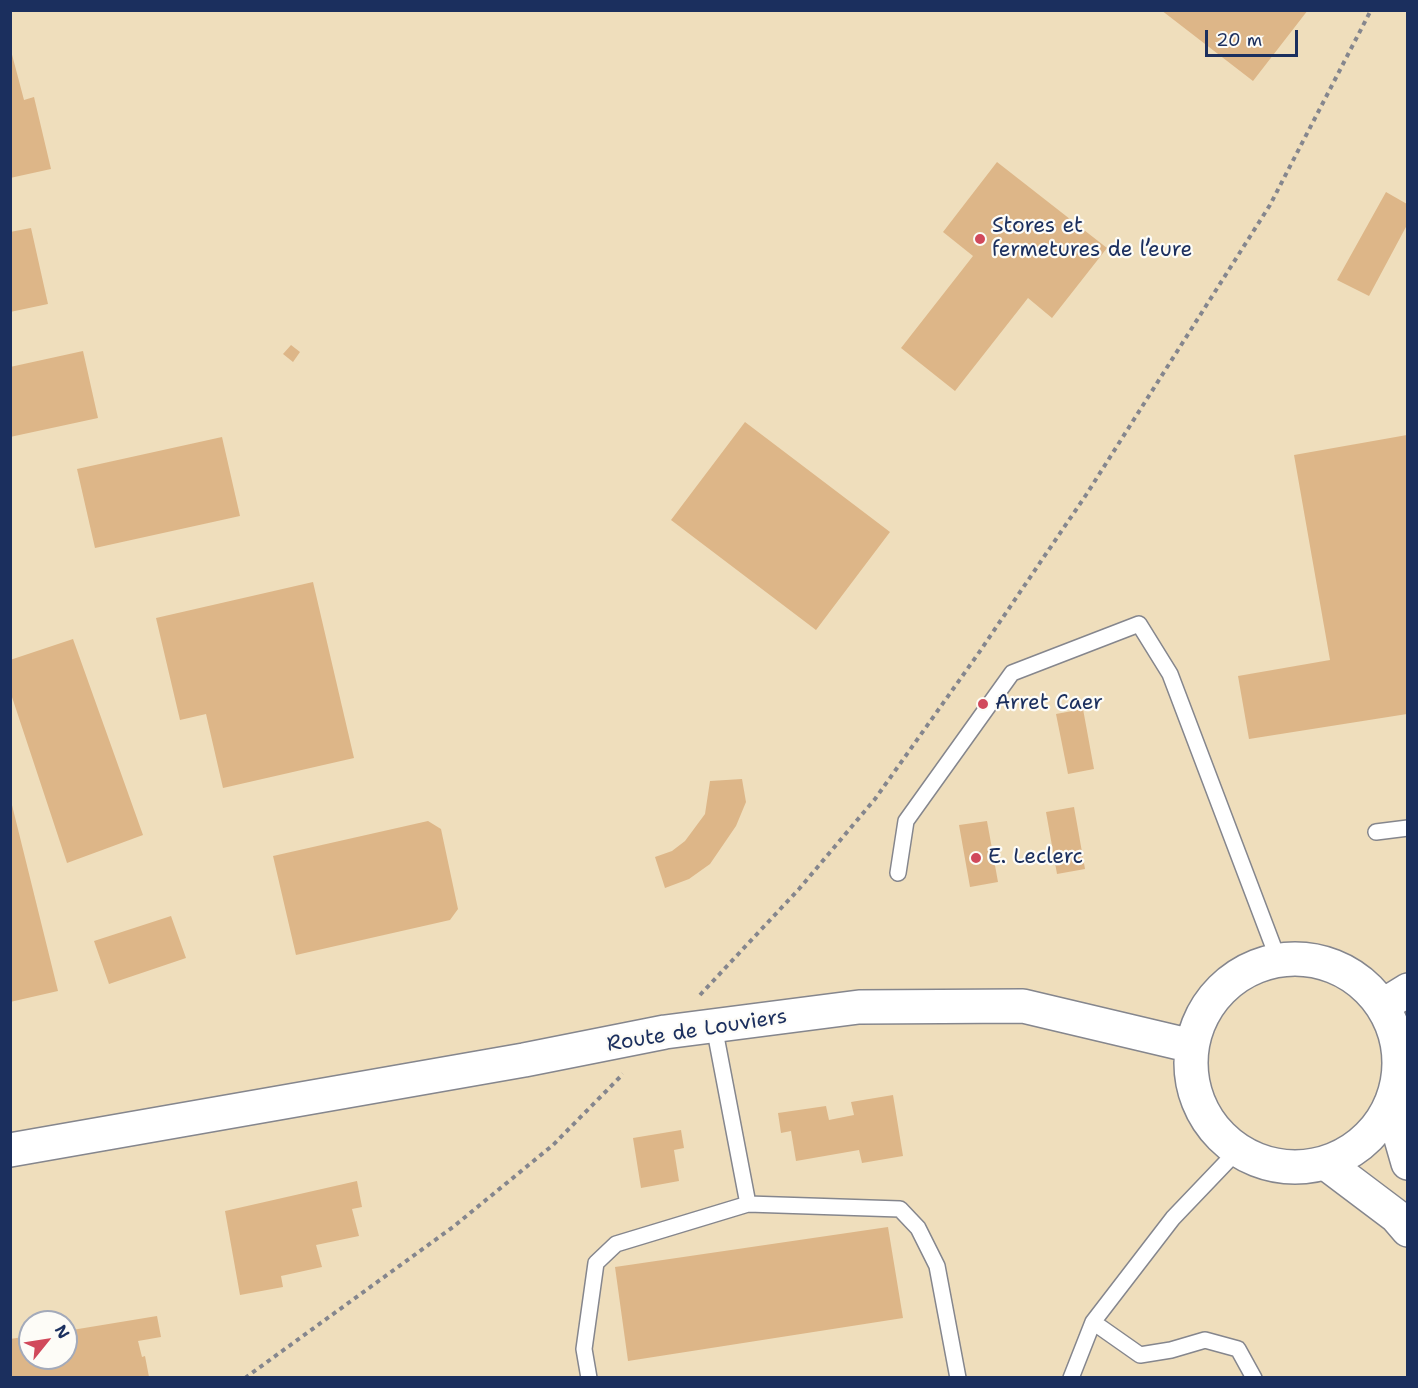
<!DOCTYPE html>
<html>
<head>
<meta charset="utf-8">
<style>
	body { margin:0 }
	#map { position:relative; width:1418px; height:1388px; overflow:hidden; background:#efdebc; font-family:"Shantell Sans",sans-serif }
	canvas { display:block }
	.frame { position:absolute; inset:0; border:12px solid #1b2f5e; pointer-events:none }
	.north { position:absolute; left:18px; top:1310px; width:60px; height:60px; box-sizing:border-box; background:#fdfcf7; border:2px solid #a3aaba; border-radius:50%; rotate:60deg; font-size:16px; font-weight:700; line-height:24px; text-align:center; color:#1b2f5e }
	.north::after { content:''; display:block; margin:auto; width:21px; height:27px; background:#d1495b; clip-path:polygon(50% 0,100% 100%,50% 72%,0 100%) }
	.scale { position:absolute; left:1205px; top:30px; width:93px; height:27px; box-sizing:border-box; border:3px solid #1b2f5e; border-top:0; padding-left:8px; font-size:18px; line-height:21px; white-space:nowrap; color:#1b2f5e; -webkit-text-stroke:4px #fdfcf7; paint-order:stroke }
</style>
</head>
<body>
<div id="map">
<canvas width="1418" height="1388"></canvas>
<div class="frame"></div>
<div class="north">N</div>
<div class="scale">20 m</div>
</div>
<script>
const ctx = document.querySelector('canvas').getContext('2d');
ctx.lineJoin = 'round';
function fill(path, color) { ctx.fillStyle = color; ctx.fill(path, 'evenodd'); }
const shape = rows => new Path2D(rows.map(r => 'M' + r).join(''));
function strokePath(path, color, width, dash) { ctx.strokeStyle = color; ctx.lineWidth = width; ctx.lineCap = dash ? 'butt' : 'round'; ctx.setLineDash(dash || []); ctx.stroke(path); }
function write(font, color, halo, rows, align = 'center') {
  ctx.font = font + ' "Shantell Sans",sans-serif'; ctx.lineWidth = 4.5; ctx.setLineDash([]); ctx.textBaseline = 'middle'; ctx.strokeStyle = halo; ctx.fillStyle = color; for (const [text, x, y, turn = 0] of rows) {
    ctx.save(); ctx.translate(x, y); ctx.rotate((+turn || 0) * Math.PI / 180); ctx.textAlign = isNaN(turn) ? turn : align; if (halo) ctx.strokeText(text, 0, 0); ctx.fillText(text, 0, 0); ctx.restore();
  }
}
const building = shape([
	[1161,10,1308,10,1253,81],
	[10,47,24,100,34,97,51,169,10,178],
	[997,162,1107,248,1052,318,1028,298,955,391,901,348,973,256,943,232],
	[1386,192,1407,204,1407,225,1369,296,1337,280],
	[31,228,48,304,10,312,10,232],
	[291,345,300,352,293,362,283,354],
	[83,351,98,418,10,437,10,367],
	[745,422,890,532,816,630,671,520],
	[1407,435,1407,714,1249,739,1238,676,1330,660,1294,455],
	[222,437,240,516,95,548,77,469],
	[313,582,354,758,223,788,206,714,180,720,156,618],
	[73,639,143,835,67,863,10,691,10,660],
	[1083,709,1094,769,1068,774,1056,714],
	[742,779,746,802,736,826,710,864,689,879,665,888,655,857,672,851,685,841,705,814,710,781],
	[10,797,58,991,10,1002],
	[1074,807,1085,869,1057,874,1046,812],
	[428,821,441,829,458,909,450,920,296,955,273,856],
	[987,821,998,882,970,887,959,825],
	[171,916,186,958,109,984,94,941],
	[893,1095,903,1156,862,1163,859,1150,796,1161,791,1131,781,1133,778,1113,826,1106,829,1120,854,1115,851,1102],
	[681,1130,684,1148,674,1150,679,1181,641,1188,633,1138],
	[357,1181,362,1207,352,1209,359,1236,316,1245,322,1267,281,1276,283,1287,240,1295,225,1211],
	[888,1227,903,1318,628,1361,615,1267],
	[157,1316,161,1337,138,1341,142,1357,145,1356,149,1377,10,1377,10,1339,30,1336,30,1358,66,1358,66,1331]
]);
const path = shape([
	[700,995,799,889,875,799,978,654,1086,495,1270,205,1371,10],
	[245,1378,453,1227,553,1145,623,1074]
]);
const service = shape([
	[1376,832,1408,828],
	[898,873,906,821,1012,673,1139,624,1170,674,1278,959],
	[714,1026,748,1204],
	[1093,1322,1140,1355,1171,1350,1205,1340,1238,1349,1254,1378],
	[589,1378,584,1349,596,1263,616,1244,748,1204,900,1209,918,1228,937,1266,958,1378],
	[1071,1378,1093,1322,1173,1218,1238,1150]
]);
const primary = shape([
	'1191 1063a104 104 0 1 1 208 0a104 104 0 1 1-208 0Z',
	[1382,1006,1408,990],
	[10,1150,524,1060,665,1032,859,1007,1023,1006,1192,1046]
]);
const trunk = shape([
	[1391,1104,1408,1163],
	[1327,1164,1396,1216,1408,1230]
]);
const markers = [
	[980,239,6,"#d1495b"],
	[983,704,6,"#d1495b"],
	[976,858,6,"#d1495b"]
];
const poiNames = [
	["Stores et",992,227],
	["fermetures de l’eure",992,251],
	["Arret Caer",995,704],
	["E. Leclerc",988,858]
];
const streetNames = [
	["Route de Louviers",697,1031,-9]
];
fill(building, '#ddb688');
strokePath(service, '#85868d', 18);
strokePath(primary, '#85868d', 36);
strokePath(trunk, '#85868d', 36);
strokePath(path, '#85868d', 4, [4.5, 4.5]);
strokePath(service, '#fff', 15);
strokePath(primary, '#fff', 33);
strokePath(trunk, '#fff', 33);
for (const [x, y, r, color] of markers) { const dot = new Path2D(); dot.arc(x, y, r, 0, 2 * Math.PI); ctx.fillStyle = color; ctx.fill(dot); strokePath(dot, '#fdfcf7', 2); }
write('21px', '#1b2f5e', '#fdfcf7', poiNames, 'left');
write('21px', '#1b2f5e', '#fdfcf7', streetNames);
</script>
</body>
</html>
